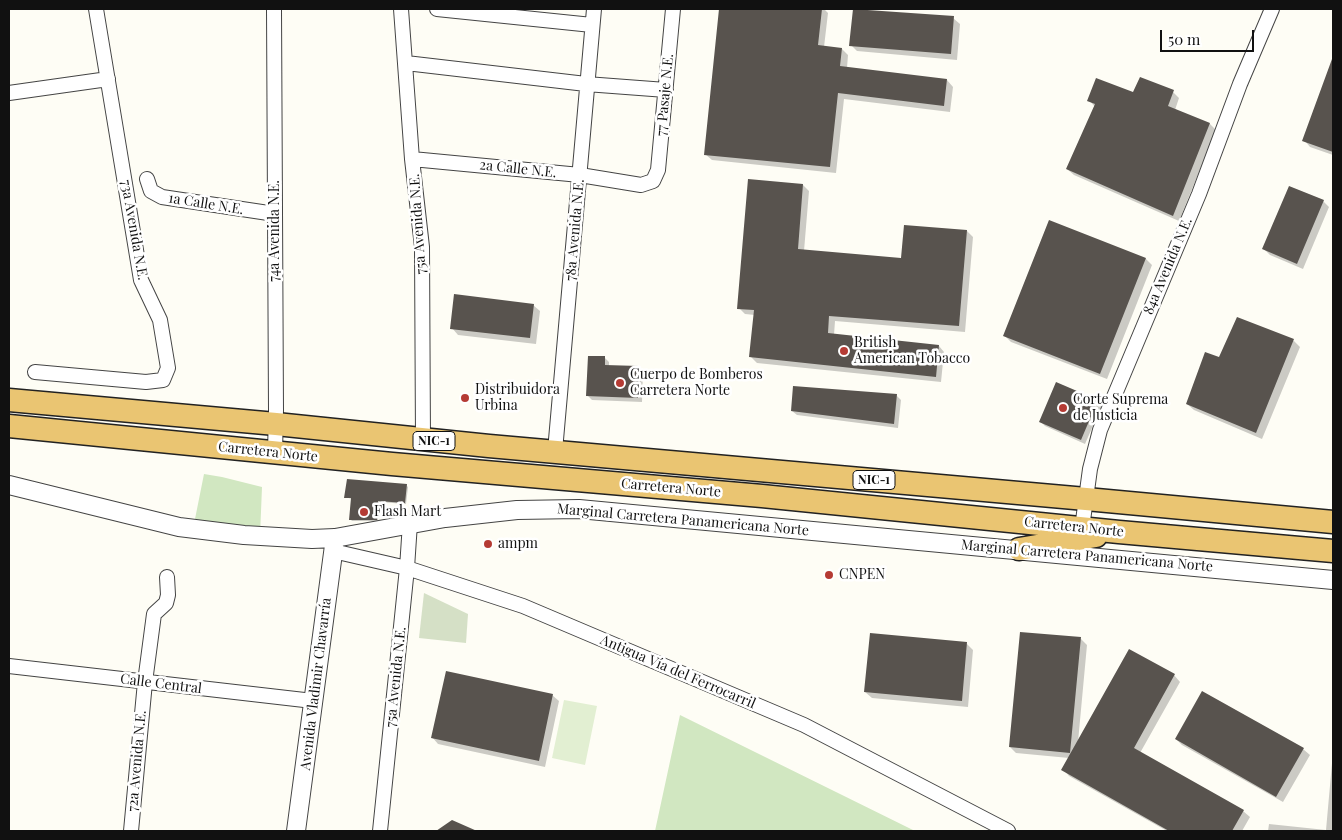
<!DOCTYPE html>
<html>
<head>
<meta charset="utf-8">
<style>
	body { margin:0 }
	#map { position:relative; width:1342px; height:840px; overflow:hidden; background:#fefdf5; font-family:"Playfair Display",serif }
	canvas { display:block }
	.frame { position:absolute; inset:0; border:10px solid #111; pointer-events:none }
	.scale { position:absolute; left:1160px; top:30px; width:94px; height:22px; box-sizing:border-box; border:2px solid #111; border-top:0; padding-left:6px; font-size:15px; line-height:18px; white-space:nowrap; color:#111; -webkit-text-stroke:4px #fff; paint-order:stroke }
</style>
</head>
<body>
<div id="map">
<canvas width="1342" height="840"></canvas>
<div class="frame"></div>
<div class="scale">50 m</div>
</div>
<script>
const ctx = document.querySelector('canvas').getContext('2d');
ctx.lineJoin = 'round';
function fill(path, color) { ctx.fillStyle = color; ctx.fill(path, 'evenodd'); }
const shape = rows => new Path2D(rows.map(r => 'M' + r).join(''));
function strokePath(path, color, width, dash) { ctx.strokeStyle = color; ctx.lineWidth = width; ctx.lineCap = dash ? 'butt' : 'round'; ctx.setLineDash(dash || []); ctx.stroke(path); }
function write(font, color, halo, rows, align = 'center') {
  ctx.font = font + ' "Playfair Display",serif'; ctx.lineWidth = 5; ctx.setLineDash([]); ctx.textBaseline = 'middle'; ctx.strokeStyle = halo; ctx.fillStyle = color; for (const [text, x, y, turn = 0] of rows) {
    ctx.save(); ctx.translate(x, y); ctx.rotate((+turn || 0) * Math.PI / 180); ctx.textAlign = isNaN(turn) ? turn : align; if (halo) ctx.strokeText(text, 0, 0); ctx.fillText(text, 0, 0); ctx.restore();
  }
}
const green = shape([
	[204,474,222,477,262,487,260,536,193,529],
	[680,715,915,831,655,831]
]);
const cemetery = shape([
	[424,593,468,614,466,643,419,638]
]);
const pitch = shape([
	[564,700,597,706,585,765,552,758]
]);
const shadow = shape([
	[720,9,824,9,828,13,824,47,842,49,848,55,847,68,947,80,953,87,950,112,844,99,836,173,712,160,705,154],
	[953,18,960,24,957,60,857,51,851,45],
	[1331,65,1333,66,1333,155,1310,147,1304,140],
	[1173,92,1179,98,1175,110,1210,124,1216,130,1179,221,1074,175,1067,169,1095,107,1089,100,1134,94],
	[749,181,803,185,809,191,804,251,902,259,967,231,973,237,965,332,835,321,834,335,939,346,944,352,941,382,757,363,751,357,755,315,745,314,739,308],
	[1323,201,1329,207,1303,269,1270,255,1264,249],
	[1049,221,1146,259,1152,265,1107,379,1011,342,1004,335],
	[533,305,540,311,536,344,458,335,452,328],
	[1237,318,1294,341,1300,347,1262,439,1194,410,1187,404,1220,358],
	[604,357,609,362,609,366,639,367,643,371,642,402,592,400,588,396],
	[896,395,901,400,898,428,797,415,792,411],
	[1097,401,1102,405,1085,444,1045,426,1041,422],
	[406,485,408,487,406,504,379,502,378,521,352,521,350,519,352,499,345,497],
	[1021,633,1081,639,1087,645,1078,742,1174,675,1180,682,1140,753,1243,811,1250,817,1242,831,1167,831,1069,776,1063,769,1069,758,1016,753,1010,747],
	[871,635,967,644,973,650,968,707,872,698,865,692],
	[552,695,559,701,545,767,438,744,432,737],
	[1176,739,1303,749,1310,755,1283,802,1182,745],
	[1333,752,1333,831,1268,831,1269,824,1326,830]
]);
const building = shape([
	[719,9,822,9,818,45,842,48,840,66,947,79,944,106,838,93,830,167,704,155],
	[853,9,954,16,951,54,849,46],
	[1332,59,1333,60,1333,152,1302,141],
	[1140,77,1174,90,1168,106,1210,123,1173,216,1066,169,1095,104,1087,101,1096,78,1133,92],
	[748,179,803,184,798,249,901,258,904,225,967,230,959,326,829,316,828,333,939,345,936,377,749,357,754,310,737,309],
	[1289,186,1324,200,1297,264,1262,249],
	[1049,220,1146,258,1100,374,1003,336],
	[454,294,534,304,530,338,450,329],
	[1237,317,1294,339,1256,433,1186,404,1205,352,1219,357],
	[588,356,605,356,605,365,639,366,638,398,586,396],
	[1056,382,1098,400,1081,440,1039,422],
	[793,386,897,394,894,424,791,411],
	[347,479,407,484,405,503,378,501,377,520,349,520,351,498,344,498],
	[1020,632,1081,637,1070,753,1009,747],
	[870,633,967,642,962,701,864,692],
	[1129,649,1175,674,1134,748,1244,810,1232,831,1169,831,1061,770],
	[446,671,553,694,539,761,431,738],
	[1202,691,1304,748,1276,797,1175,739],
	[452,820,477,831,436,831]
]);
const minor = shape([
	[274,9,276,410,275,453],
	[401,9,412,159,422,247,423,440],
	[437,9,592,25],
	[406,63,586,84,666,90],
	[9,93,108,79],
	[412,159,580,175,641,185,653,181,658,170,673,9],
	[147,179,151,191,162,197,275,214],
	[35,372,146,382,163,380,168,368,160,320,141,280,96,9],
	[555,451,594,9],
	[1082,528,1090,469,1100,430,1199,194,1240,84,1272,9],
	[333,551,407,568,523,606,804,725,1008,831],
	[9,666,313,701],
	[131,831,145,682,154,614,166,603,168,595,167,577],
	[380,831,407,568,410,523]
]);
const tertiary = shape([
	[9,485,179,527,244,535,312,539,335,538,445,518,517,510,579,509,1333,580],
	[296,831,335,538]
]);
const trunk = shape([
	[9,400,276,424,489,446,1086,499,1333,522],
	[9,426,392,464,762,496,1119,532,1333,551],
	[1019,549,1096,536]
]);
const markers = [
	[844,351,5,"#b53b34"],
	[620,383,5,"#b53b34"],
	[465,398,5,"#b53b34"],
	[1063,408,5,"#b53b34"],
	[364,512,5,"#b53b34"],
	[488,544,5,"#b53b34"],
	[829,575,5,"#b53b34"]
];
const shields = [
	[434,441,42],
	[874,480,42]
];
const shieldNames = [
	["NIC-1",434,441],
	["NIC-1",874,480]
];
const streetNames = [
	["77 Pasaje N.E.",665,95,-85],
	["2a Calle N.E.",518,169,6],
	["1a Calle N.E.",206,204,9],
	["75a Avenida N.E.",418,224,-94],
	["73a Avenida N.E.",134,230,80],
	["78a Avenida N.E.",575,230,-85],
	["74a Avenida N.E.",275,231,-90],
	["84a Avenida N.E.",1168,266,-67],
	["Carretera Norte",268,452,6],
	["Carretera Norte",671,488,5],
	["Marginal Carretera Panamericana Norte",683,520,5],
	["Carretera Norte",1074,527,6],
	["Marginal Carretera Panamericana Norte",1087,556,5],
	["Antigua Vía del Ferrocarril",678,672,23],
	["75a Avenida N.E.",396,677,-84],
	["Calle Central",161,684,7],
	["Avenida Vladimir Chavarría",316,684,-83],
	["72a Avenida N.E.",137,761,-85]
];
const poiNames = [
	["British",854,343],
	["American Tobacco",854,359],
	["Cuerpo de Bomberos",630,375],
	["Carretera Norte",630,391],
	["Distribuidora",475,390],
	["Urbina",475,406],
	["Corte Suprema",1073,400],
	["de Justicia",1073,416],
	["Flash Mart",374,512],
	["ampm",498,544],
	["CNPEN",839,575]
];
fill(green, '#d1e7c1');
fill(cemetery, '#d5e0c6');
fill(pitch, '#e2efd2');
fill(shadow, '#0003');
fill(building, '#58534e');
strokePath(minor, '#444', 16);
strokePath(tertiary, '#444', 20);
strokePath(trunk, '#222', 25);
strokePath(minor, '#fff', 14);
strokePath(tertiary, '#fff', 18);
strokePath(trunk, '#eac572', 22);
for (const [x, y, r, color] of markers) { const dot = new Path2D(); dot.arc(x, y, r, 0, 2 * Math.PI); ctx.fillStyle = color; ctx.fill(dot); strokePath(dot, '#fff', 2); }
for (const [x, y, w] of shields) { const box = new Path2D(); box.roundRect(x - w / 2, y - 9.5, w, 19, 4); ctx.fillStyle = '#fff'; ctx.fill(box); strokePath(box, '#111', 1); }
write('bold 12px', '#111', null, shieldNames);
write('14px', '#111', '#fff', streetNames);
write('14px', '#111', '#fff', poiNames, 'left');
</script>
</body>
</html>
